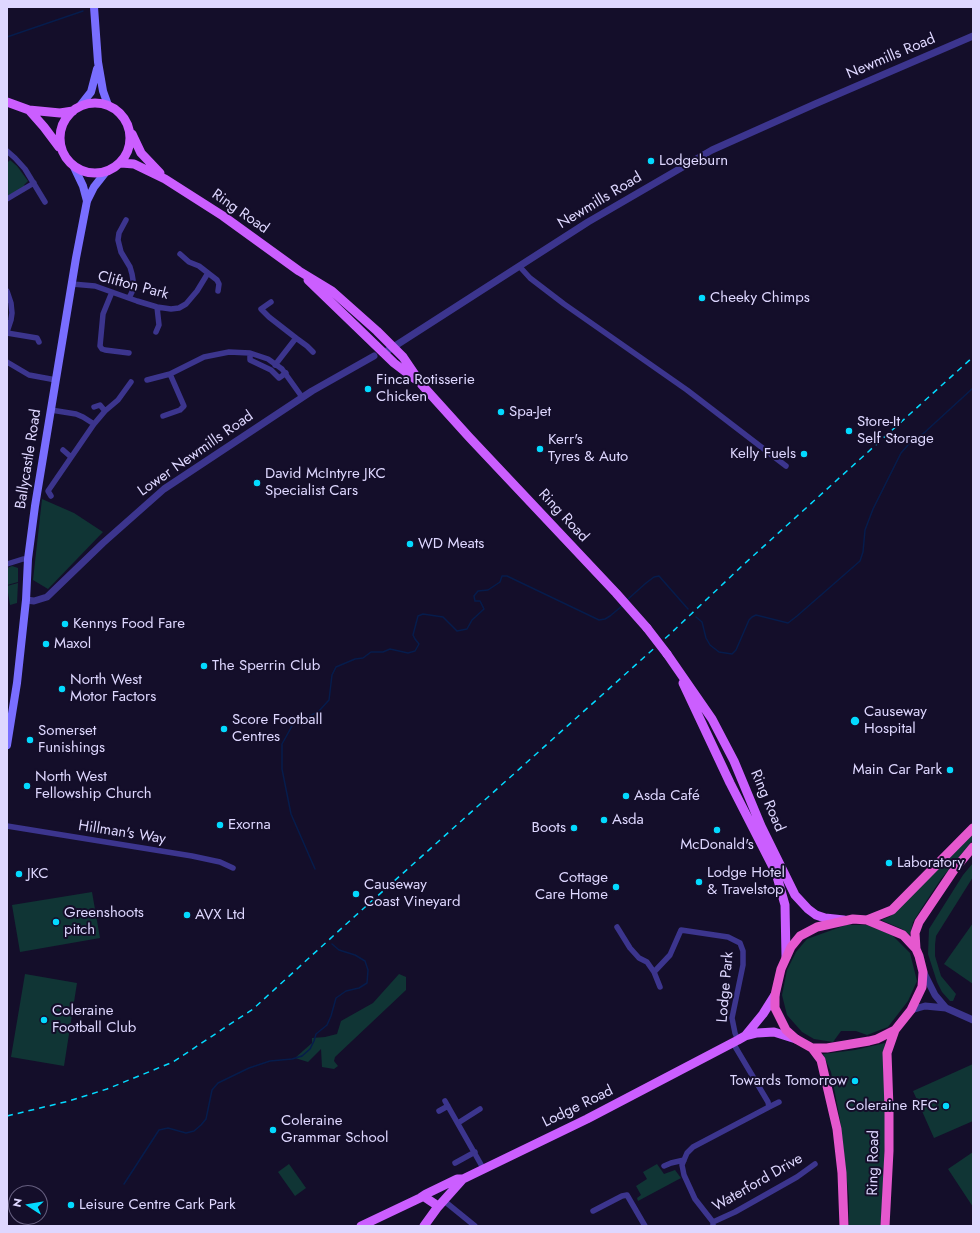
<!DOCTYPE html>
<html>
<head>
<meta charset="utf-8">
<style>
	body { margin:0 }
	#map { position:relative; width:980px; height:1233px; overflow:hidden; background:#140e2a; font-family:Jost,sans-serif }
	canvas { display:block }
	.frame { position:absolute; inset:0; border:8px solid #ded7ff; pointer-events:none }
	.north { position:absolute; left:8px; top:1185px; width:40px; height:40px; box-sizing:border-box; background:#140e2a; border:1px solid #655e7f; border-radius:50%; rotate:282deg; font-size:11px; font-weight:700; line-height:16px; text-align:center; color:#ded7ff }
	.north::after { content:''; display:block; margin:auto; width:14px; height:18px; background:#03daff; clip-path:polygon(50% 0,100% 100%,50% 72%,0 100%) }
</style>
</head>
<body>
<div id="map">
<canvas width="980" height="1233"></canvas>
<div class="frame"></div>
<div class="north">N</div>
</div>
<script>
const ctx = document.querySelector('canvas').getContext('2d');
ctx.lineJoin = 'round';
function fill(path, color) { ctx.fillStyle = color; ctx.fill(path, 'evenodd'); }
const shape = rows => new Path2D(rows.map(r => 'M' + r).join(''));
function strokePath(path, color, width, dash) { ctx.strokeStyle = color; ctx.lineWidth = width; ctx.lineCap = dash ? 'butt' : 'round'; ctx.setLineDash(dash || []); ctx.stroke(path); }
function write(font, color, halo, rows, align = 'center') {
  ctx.font = font + ' Jost,sans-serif'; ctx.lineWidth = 4; ctx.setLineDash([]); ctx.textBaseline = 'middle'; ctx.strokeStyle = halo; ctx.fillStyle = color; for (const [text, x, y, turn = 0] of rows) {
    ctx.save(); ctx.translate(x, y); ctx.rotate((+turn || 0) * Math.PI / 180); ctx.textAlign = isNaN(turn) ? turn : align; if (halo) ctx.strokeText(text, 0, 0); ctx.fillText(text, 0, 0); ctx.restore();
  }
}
const green = shape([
	[10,160,17,166,28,181,24,185,25,187,7,196,7,163],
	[42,499,74,513,103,532,48,589,33,580],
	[12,566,18,568,18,582,7,585,7,568],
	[18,583,17,603,10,605,7,586],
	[973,831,973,840,941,879,923,906,913,922,910,935,902,929,881,920,889,917,896,911],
	[973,863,973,877,936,936,935,945,935,956,941,976,956,994,953,1001,950,1001,942,992,937,982,928,954,929,929,963,875],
	[92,892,100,938,20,952,12,905],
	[973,923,973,984,944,964],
	[846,925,867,925,892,935,910,953,917,981,908,1001,888,1027,867,1035,856,1031,841,1031,833,1042,814,1039,802,1032,787,1015,782,995,787,970,796,952,807,939],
	[25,974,77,983,64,1066,11,1057],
	[399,974,406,977,406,990,335,1057,334,1061,338,1066,334,1069,322,1067,321,1049,308,1062,295,1058,312,1043,312,1038,325,1037,337,1034,341,1021,373,1003],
	[885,1043,883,1056,886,1122,881,1226,849,1226,849,1198,840,1120,831,1072,823,1054,855,1050],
	[973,1064,973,1121,934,1138,913,1091],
	[973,1152,973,1207,948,1169],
	[289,1164,306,1188,295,1196,278,1172],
	[657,1164,664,1174,675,1170,681,1178,638,1201,637,1198,641,1195,636,1186,647,1179,643,1172]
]);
const stream = shape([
	[7,37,83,11],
	[627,600,646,583,654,577,659,576,688,609],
	[696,617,702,622,706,638,710,645,719,652,732,654,736,650,749,620,752,617,756,615,788,623,797,616,860,561,863,552,865,530,873,509,901,453,908,445,925,432,973,388],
	[315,869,291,814,282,769,282,744,292,726,300,718,308,717,319,711,329,700,332,675,336,667,355,659,363,658,371,652,383,652,390,649,408,653,415,651,419,644,415,639,413,635,418,616,423,614,443,617,457,631,467,629,472,620,484,609,480,601,475,601,474,596,478,591,488,590,500,582,502,576,507,576,599,620,605,619,610,616,622,606],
	[124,1184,159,1130,168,1128,186,1133,194,1131,201,1125,206,1119,212,1090,218,1083,249,1068,270,1061,292,1059,302,1056,310,1049,314,1041,316,1034,327,1025,331,1016,336,998,346,991,359,988,367,983,368,970,365,961,355,955,339,950,332,944]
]);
const minor = shape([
	[7,151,15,158,25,169,45,202],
	[7,199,34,183],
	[126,220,119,233,118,240,121,252,130,267,132,274,133,280,132,292,129,298],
	[520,267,530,278,564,304,687,390,786,466],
	[208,273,217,280,219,284,218,291],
	[72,284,95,286,137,301,157,307,171,309,179,308,186,304,197,291,208,273,199,266,189,262,180,254],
	[7,291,11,303,12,313,11,320,7,332],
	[112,292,103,314,100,346,102,349,105,350,129,353],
	[271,302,261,309,269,317,296,338,275,365],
	[156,332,159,325,157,307],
	[7,333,37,338,39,342],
	[296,338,307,346,313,352],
	[250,353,250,360,271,370,279,378,286,373],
	[7,362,29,375,56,380],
	[147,380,170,374,204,357,229,352,250,353,268,359,282,369,302,397],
	[94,407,100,405,105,411],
	[51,410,76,414,83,417,94,424,48,491,51,496],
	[163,416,180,410,184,406,170,374],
	[94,424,105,411,118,400,131,382],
	[63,450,71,457],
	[7,564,23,559,28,559],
	[7,826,192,856,220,862,233,868],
	[617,927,630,948,639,958,647,962,654,972,660,987],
	[654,972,670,955,681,930,728,937,740,943,743,951,743,965,732,1018,735,1033,738,1040],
	[445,1101,483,1168],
	[769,1107,779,1102],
	[439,1111,448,1106],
	[458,1123,480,1109],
	[455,1163,475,1152],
	[664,1166,671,1163,684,1160],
	[443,1200,475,1226],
	[593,1211,622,1196,627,1195,645,1226],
	[713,1222,735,1212,797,1177,815,1164],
	[713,1226,713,1222,695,1199,684,1175,682,1165,684,1160,687,1153,693,1147,769,1107,768,1102,733,1043]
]);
const tertiary = shape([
	[384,353,588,222,712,150,815,104,973,36],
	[26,600,34,601,47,597,103,543,164,489,312,391,374,356],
	[924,973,935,995,946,1008],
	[911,1010,925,1006,946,1008,973,1020]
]);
const secondary = shape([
	[94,7,98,62,103,91,108,105],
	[80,106,91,92,97,69],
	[74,167,83,186,87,201],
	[7,745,17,683,26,600,28,559,35,506,76,258,87,201,94,187,105,173]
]);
const primary = shape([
	[7,102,29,110,60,113,73,111],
	'60 138a35 35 0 1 1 70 0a35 35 0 1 1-70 0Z',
	[29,110,44,127,59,147],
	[132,134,141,153,160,173],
	[121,163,134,164,165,179,223,216,299,271,332,291,377,331,403,357,422,385,469,437,616,593,647,628],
	[308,280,394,363,415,379],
	[667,654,712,719,734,761,761,826,795,895,808,909,816,915,825,918,844,920],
	[683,683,730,783,776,873,785,905,786,957],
	[745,1036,757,1033,774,1032,796,1039],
	[426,1198,435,1204,437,1208],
	[361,1226,420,1198,426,1194,457,1179,463,1179,587,1119,738,1040,745,1036,763,1014,775,995],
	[424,1226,437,1208,462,1180]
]);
const trunk = shape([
	[853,919,867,920,903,935,916,949,919,956,923,972,922,987,911,1010,895,1030,877,1039,869,1041,827,1048,812,1048,796,1039,786,1030,775,1008,775,995,781,969,791,947,800,936,817,927,853,919],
	[867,920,892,910,973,828],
	[916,949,915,933,919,922,954,870,973,847],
	[812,1048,821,1060,837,1129,842,1173,844,1226],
	[885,1226,889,1151,889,1108,887,1053,895,1030]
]);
const rail = shape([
	[7,1116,69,1101,107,1089,173,1062,253,1009,354,917,669,635,743,565,973,357]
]);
const primaryBridge = shape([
	[647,628,667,654]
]);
const markers = [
	[651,161,4,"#03daff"],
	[702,298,4,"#03daff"],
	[368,389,4,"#03daff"],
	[501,412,4,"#03daff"],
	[849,431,4,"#03daff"],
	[540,449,4,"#03daff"],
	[804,454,4,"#03daff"],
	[257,483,4,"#03daff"],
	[410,544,4,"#03daff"],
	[65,624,4,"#03daff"],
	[46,644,4,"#03daff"],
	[204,666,4,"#03daff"],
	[62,689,4,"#03daff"],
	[855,721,5,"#03daff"],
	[224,729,4,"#03daff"],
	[30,740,4,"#03daff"],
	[950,770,4,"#03daff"],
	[27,786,4,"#03daff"],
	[626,796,4,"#03daff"],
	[604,820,4,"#03daff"],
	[220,825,4,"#03daff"],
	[574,828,4,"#03daff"],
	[717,830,4,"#03daff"],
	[889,863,4,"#03daff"],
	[19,874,4,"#03daff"],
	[699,882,4,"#03daff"],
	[616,887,4,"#03daff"],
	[356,894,4,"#03daff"],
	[187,915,4,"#03daff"],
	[56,922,4,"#03daff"],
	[44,1020,4,"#03daff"],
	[855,1081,4,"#03daff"],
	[946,1106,4,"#03daff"],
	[273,1130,4,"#03daff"],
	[71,1205,4,"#03daff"]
];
const streetNames = [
	["Newmills Road",891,57,-23],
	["Newmills Road",600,201,-31],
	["Ring Road",240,212,35],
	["Clifton Park",133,286,15],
	["Lower Newmills Road",196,454,-35],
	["Ballycastle Road",29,459,-81],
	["Ring Road",563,516,47],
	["Ring Road",767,801,67],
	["Hillman's Way",122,833,9],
	["Lodge Park",726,987,-85],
	["Lodge Road",578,1107,-26],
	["Ring Road",874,1163,-89],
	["Waterford Drive",758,1183,-30]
];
const poiNames = [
	["Lodgeburn",659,161],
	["Cheeky Chimps",710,298],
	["Finca Rotisserie",376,380],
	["Chicken",376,397],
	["Spa-Jet",509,412],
	["Store-It",857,422],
	["Self Storage",857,439],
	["Kerr's",548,440],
	["Tyres & Auto",548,457],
	["Kelly Fuels",796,454,"right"],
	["David McIntyre JKC",265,474],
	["Specialist Cars",265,491],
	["WD Meats",418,544],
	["Kennys Food Fare",73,624],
	["Maxol",54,644],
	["The Sperrin Club",212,666],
	["North West",70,680],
	["Motor Factors",70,697],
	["Causeway",864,712],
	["Hospital",864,729],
	["Score Football",232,720],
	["Centres",232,737],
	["Somerset",38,731],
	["Funishings",38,748],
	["Main Car Park",942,770,"right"],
	["North West",35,777],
	["Fellowship Church",35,794],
	["Asda Café",634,796],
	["Asda",612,820],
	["Exorna",228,825],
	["Boots",566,828,"right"],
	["McDonald's",717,845,"center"],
	["Laboratory",897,863],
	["Lodge Hotel",707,873],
	["& Travelstop",707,890],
	["JKC",27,874],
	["Cottage",608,878,"right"],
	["Care Home",608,895,"right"],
	["Causeway",364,885],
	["Coast Vineyard",364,902],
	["Greenshoots",64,913],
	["pitch",64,930],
	["AVX Ltd",195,915],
	["Coleraine",52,1011],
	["Football Club",52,1028],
	["Towards Tomorrow",847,1081,"right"],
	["Coleraine RFC",938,1106,"right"],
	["Coleraine",281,1121],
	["Grammar School",281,1138],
	["Leisure Centre Cark Park",79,1205]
];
fill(green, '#103535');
strokePath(stream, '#061c4c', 1.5);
strokePath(minor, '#3c358e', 5.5);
strokePath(tertiary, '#3c358e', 7);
strokePath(secondary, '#796eff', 8);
strokePath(primary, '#cb5eff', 9);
strokePath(trunk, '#e558ce', 9);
strokePath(rail, '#03daff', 1.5, [6, 5]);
strokePath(primaryBridge, '#cb5eff', 9);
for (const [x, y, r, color] of markers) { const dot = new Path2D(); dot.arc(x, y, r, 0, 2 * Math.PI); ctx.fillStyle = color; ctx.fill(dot); strokePath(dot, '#140e2a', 1.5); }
write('15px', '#ded7ff', '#140e2a', streetNames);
write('15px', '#ded7ff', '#140e2a', poiNames, 'left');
</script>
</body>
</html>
